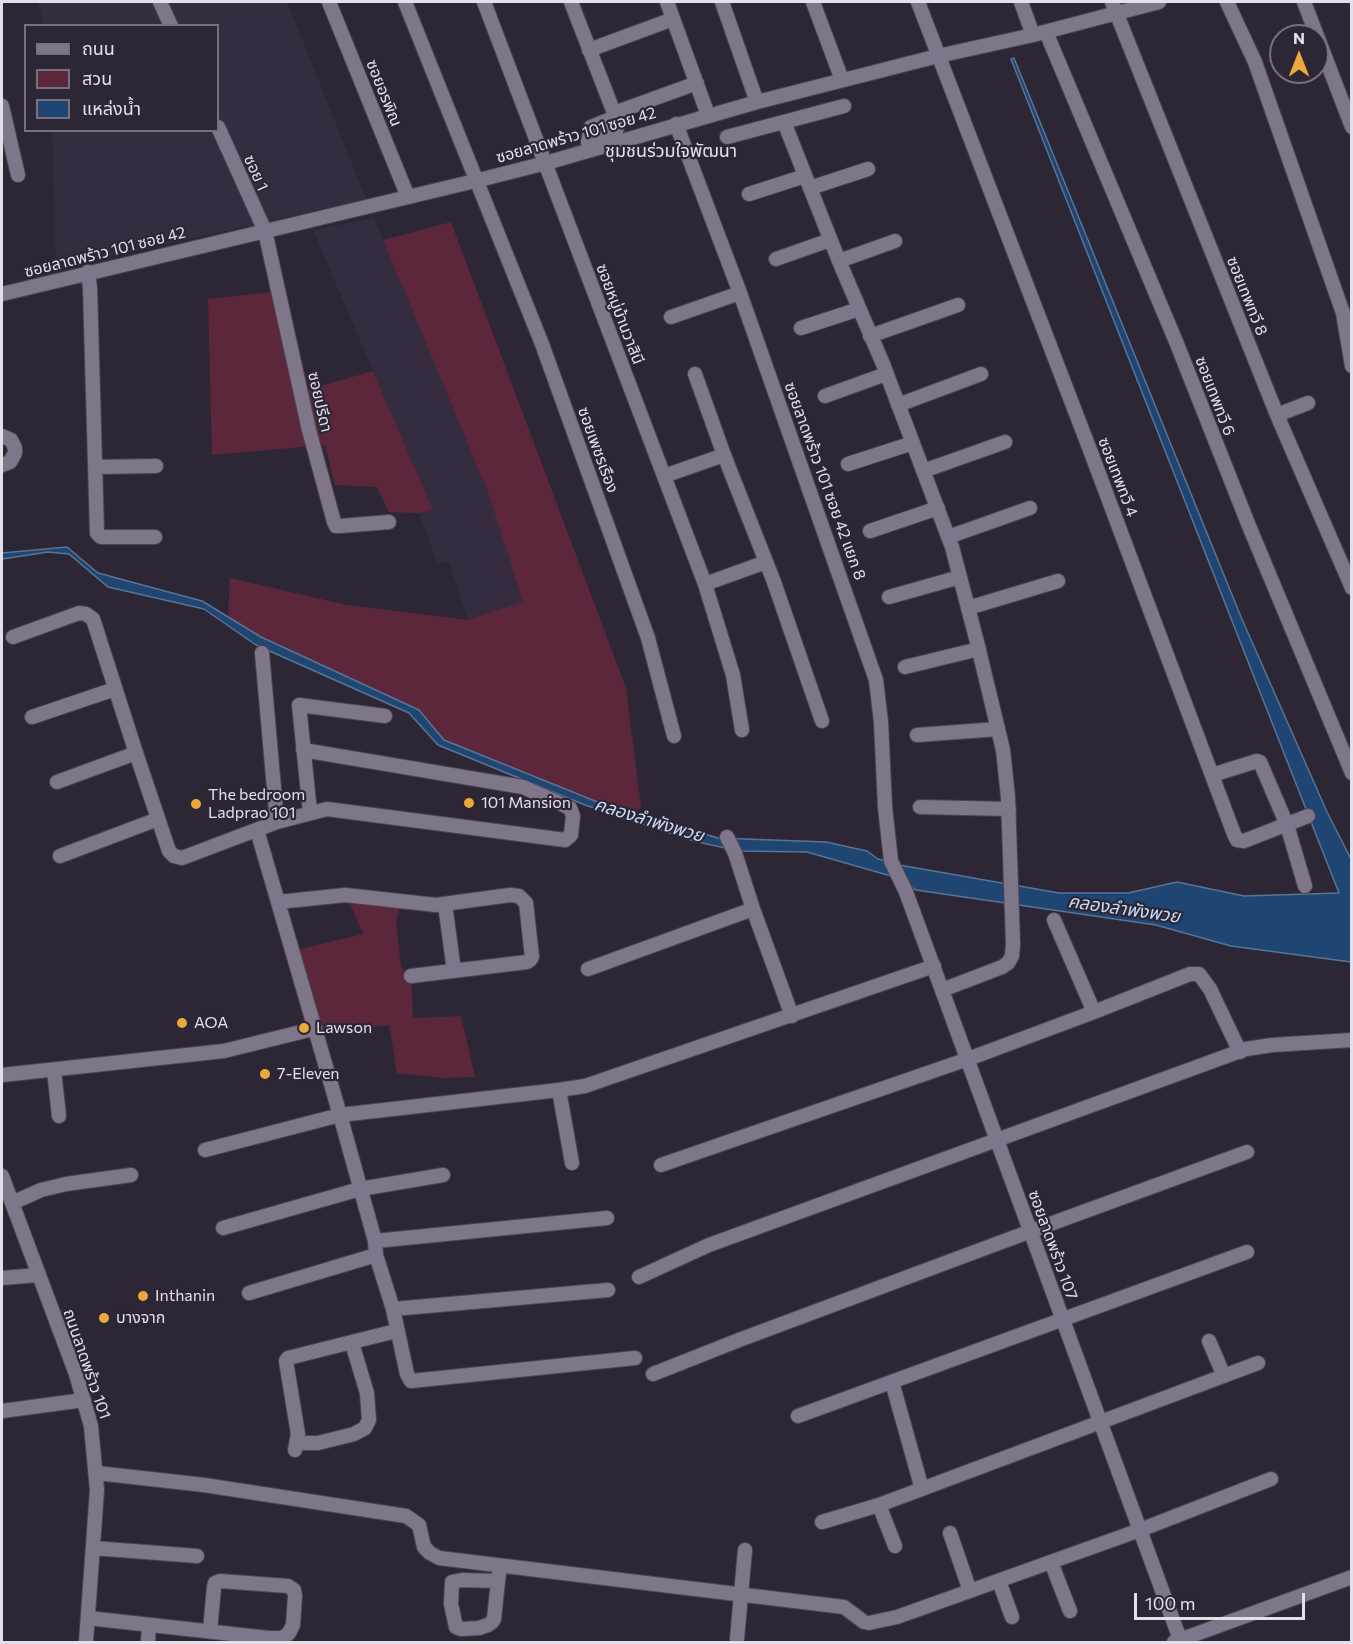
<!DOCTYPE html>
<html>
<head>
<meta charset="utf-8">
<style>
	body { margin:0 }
	#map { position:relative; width:1353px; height:1644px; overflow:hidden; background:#2d2735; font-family:Commissioner,"Noto Sans Thai",sans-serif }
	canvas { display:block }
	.frame { position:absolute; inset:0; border:3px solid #e4e0ea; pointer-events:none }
	.legend { position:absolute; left:24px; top:24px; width:195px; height:108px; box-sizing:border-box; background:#2d2735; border:2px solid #76717d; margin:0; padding:8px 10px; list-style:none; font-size:18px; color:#e4e0ea }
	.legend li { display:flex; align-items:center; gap:12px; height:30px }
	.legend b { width:30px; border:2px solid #76717d }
	.north { position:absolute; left:1269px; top:24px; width:60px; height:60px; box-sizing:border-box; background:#2d2735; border:2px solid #76717d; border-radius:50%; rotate:0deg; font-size:16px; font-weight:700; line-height:24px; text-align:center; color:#e4e0ea }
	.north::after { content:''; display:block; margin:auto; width:21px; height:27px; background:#eda83b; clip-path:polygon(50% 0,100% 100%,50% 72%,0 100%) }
	.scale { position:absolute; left:1134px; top:1593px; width:171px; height:27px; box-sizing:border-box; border:3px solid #e4e0ea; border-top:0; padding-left:8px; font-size:18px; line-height:21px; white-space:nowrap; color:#e4e0ea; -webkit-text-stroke:4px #2d2735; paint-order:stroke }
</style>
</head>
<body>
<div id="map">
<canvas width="1353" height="1644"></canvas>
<div class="frame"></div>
<ul class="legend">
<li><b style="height:8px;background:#7f7789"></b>ถนน</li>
<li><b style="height:16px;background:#5c263b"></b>สวน</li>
<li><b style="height:16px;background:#1f4572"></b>แหล่งน้ำ</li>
</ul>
<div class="north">N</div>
<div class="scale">100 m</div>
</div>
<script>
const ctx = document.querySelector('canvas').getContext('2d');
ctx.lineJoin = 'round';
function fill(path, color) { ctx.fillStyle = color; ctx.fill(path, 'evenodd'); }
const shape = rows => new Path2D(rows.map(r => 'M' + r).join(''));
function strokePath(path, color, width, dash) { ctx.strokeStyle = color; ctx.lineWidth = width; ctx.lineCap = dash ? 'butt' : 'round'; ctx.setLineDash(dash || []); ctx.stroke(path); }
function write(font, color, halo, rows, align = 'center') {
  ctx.font = font + ' Commissioner,"Noto Sans Thai",sans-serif'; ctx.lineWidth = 4.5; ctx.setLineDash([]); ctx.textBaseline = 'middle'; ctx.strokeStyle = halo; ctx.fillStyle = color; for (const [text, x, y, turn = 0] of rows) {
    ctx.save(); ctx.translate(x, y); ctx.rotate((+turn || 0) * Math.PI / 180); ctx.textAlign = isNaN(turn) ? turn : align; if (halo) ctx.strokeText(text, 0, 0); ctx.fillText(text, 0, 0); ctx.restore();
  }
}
const built = shape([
	[38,2,287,2,366,199,56,269,52,131,218,130,218,26,44,25],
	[374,218,487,490,523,602,468,620,449,562,437,562,419,513,432,509,313,230]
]);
const green = shape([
	[451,222,626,688,641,807,636,813,595,801,444,740,419,710,261,637,228,617,230,578,347,605,467,620,523,602,487,490,383,240],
	[273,292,293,394,373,371,433,510,419,513,389,512,377,487,335,485,325,445,212,455,208,299],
	[350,903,400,905,396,924,401,967,411,976,413,1018,461,1016,475,1077,443,1078,397,1073,389,1025,318,1033,296,950,363,934]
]);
const water = shape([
	[1014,58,1241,617,1327,812,1351,859,1351,962,1231,946,1156,925,916,890,891,876,807,852,738,851,694,841,585,805,438,745,409,713,256,645,204,609,108,587,69,554,48,552,2,559,2,553,67,547,98,573,202,601,261,637,419,710,444,740,595,801,718,838,826,842,867,851,878,859,905,866,1059,893,1128,893,1177,882,1244,896,1339,893,1011,59,1014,58]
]);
const minor = shape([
	[160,2,171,26],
	[329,2,408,197],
	[405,2,542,344,648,638,674,736],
	[484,2,705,584,733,675,742,730],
	[571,2,618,123,616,131,601,139,602,145],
	[667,2,708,115],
	[722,2,757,102],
	[813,2,842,80],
	[918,2,1090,450,1234,834,1237,840,1244,841,1308,816],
	[1021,2,1033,35],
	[1112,2,1277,415,1352,588],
	[1227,2,1255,62,1343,313,1352,366],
	[1304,2,1352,127],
	[1046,32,1177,344,1249,526,1352,773],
	[589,50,673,19],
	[2,106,18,175],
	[614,113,697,83],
	[784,122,839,261,883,364,952,547,977,642,1003,750,1008,797,1013,944,1012,956,1008,963,1002,967,942,990],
	[676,124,740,293,876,680,881,722,885,807,891,861,906,892,1181,1642],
	[218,127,265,231,309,430,334,522,336,526,340,526,389,522],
	[727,137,844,106],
	[592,149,588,142,591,127,616,117],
	[810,188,868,169],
	[749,194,805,176],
	[776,259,830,240],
	[839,261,895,241],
	[88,272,90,288,97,533,101,537,155,537],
	[2,294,475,181,546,163,757,102,938,56,1033,35,1159,2],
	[671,317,740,293],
	[801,328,859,309],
	[870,336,958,305],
	[695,374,724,455,774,582,822,721],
	[825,396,886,374],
	[898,405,981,374],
	[1277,415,1308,403],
	[2,436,11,440,15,448,15,453,10,462,2,465],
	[848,464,913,443],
	[95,467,156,466],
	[923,471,1005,442],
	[664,476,724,455],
	[870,531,938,508],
	[948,537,1030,508],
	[705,584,766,562],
	[889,597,960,577],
	[968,608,1058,581],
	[13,637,79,613,86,614,93,619,136,753,169,851,174,856,182,858,277,822,327,809,565,840,571,835,573,816,570,808,523,787,303,750],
	[262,653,277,822],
	[905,667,979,649],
	[32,717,115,689],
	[917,735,998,729],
	[1212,775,1257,761,1260,762,1287,825,1305,886],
	[57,782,136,753],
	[920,807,1009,809],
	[310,812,299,705,385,716],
	[257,830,340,1115,375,1241,376,1255,393,1309,407,1374,411,1381,635,1358],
	[727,837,735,853,753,909,792,1016],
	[60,856,158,819],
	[278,902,345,895,436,905,510,895,519,896,526,903,532,957,530,960,527,962,411,976],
	[445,904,454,971],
	[1054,920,1094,1012],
	[588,969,753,909],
	[54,1070,59,1116],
	[2,1075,224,1051,313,1029],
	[559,1090,572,1163],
	[205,1150,340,1115,559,1090,585,1086,934,966],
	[661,1165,968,1059,1094,1012,1190,974,1199,974,1210,989,1240,1052],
	[2,1176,76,1374,91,1426,97,1490,86,1642],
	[12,1203,41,1190,66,1184,131,1175],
	[223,1228,360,1189,443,1175],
	[375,1241,607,1218],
	[639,1277,709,1245,1246,1049,1272,1045,1352,1040],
	[2,1278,38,1275],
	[249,1293,376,1255],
	[393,1309,608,1290],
	[1209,1341,1224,1376],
	[653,1374,739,1340,1031,1231,1247,1152],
	[892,1382,922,1489],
	[2,1411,84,1400],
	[798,1416,1247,1252],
	[298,1443,318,1443,354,1434,365,1428,369,1420,367,1393,352,1343],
	[295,1450,298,1434,286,1361,288,1358,396,1331],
	[97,1473,204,1485,406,1516,419,1525,424,1547,430,1553,439,1558,844,1607,864,1622,869,1623,897,1617,1140,1530,1271,1479],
	[879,1505,895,1546],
	[822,1522,879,1505,1258,1363],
	[950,1533,970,1591],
	[93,1548,197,1556],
	[1051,1562,1070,1611],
	[498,1581,462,1580,452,1582,451,1604,456,1627,461,1629,479,1628,488,1625,492,1622,494,1619,498,1581,500,1566],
	[999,1581,1012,1617],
	[88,1618,268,1638,283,1638,289,1633,293,1625,295,1596,294,1590,288,1586,220,1581,215,1583,214,1587,210,1631],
	[737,1639,745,1550],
	[148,1642,149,1625],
	[1174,1642,1352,1577]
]);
const markers = [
	[469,803,6,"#eda83b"],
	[196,804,6,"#eda83b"],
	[182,1023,6,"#eda83b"],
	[304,1028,6,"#eda83b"],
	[265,1074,6,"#eda83b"],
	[143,1296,6,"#eda83b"],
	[104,1318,6,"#eda83b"]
];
const streetNames = [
	["ซอยอรพิณ",384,93,68],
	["ซอยลาดพร้าว 101 ซอย 42",576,135,-16],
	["ซอย 1",256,173,66],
	["ซอยลาดพร้าว 101 ซอย 42",105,252,-14],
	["ซอยเทพทวี 8",1247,296,68],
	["ซอยหมู่บ้านวาสินี",620,314,69],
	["ซอยเทพทวี 6",1215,396,69],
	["ซอยปรีดา",320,402,77],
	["ซอยเพชรเรือง",598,450,70],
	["ซอยเทพทวี 4",1118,477,69],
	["ซอยลาดพร้าว 101 ซอย 42 แยก 8",825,481,70],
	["ซอยลาดพร้าว 107",1053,1245,70],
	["ถนนลาดพร้าว 101",87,1364,71]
];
const poiNames = [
	["The bedroom",208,795],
	["Ladprao 101",208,813],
	["101 Mansion",481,803],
	["AOA",194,1023],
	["Lawson",316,1028],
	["7-Eleven",277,1074],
	["Inthanin",155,1296],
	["บางจาก",116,1318]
];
const neighbourhoodNames = [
	["ชุมชนร่วมใจพัฒนา",671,151]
];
const waterNames = [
	["คลองลำพังพวย",649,820,17],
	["คลองลำพังพวย",1124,909,8]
];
fill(built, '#362c40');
fill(green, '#5c263b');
fill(water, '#1f4572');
strokePath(water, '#5a7496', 1.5);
strokePath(minor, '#4c4552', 16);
strokePath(minor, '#7f7789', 14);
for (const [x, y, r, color] of markers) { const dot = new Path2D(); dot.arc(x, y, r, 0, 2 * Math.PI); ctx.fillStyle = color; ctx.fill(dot); strokePath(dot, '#2d2735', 2); }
write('16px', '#e4e0ea', '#2d2735', streetNames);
write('16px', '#e4e0ea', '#2d2735', poiNames, 'left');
write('18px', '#e4e0ea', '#2d2735', neighbourhoodNames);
write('italic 18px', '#c4dbf8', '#2d2735', waterNames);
</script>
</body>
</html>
